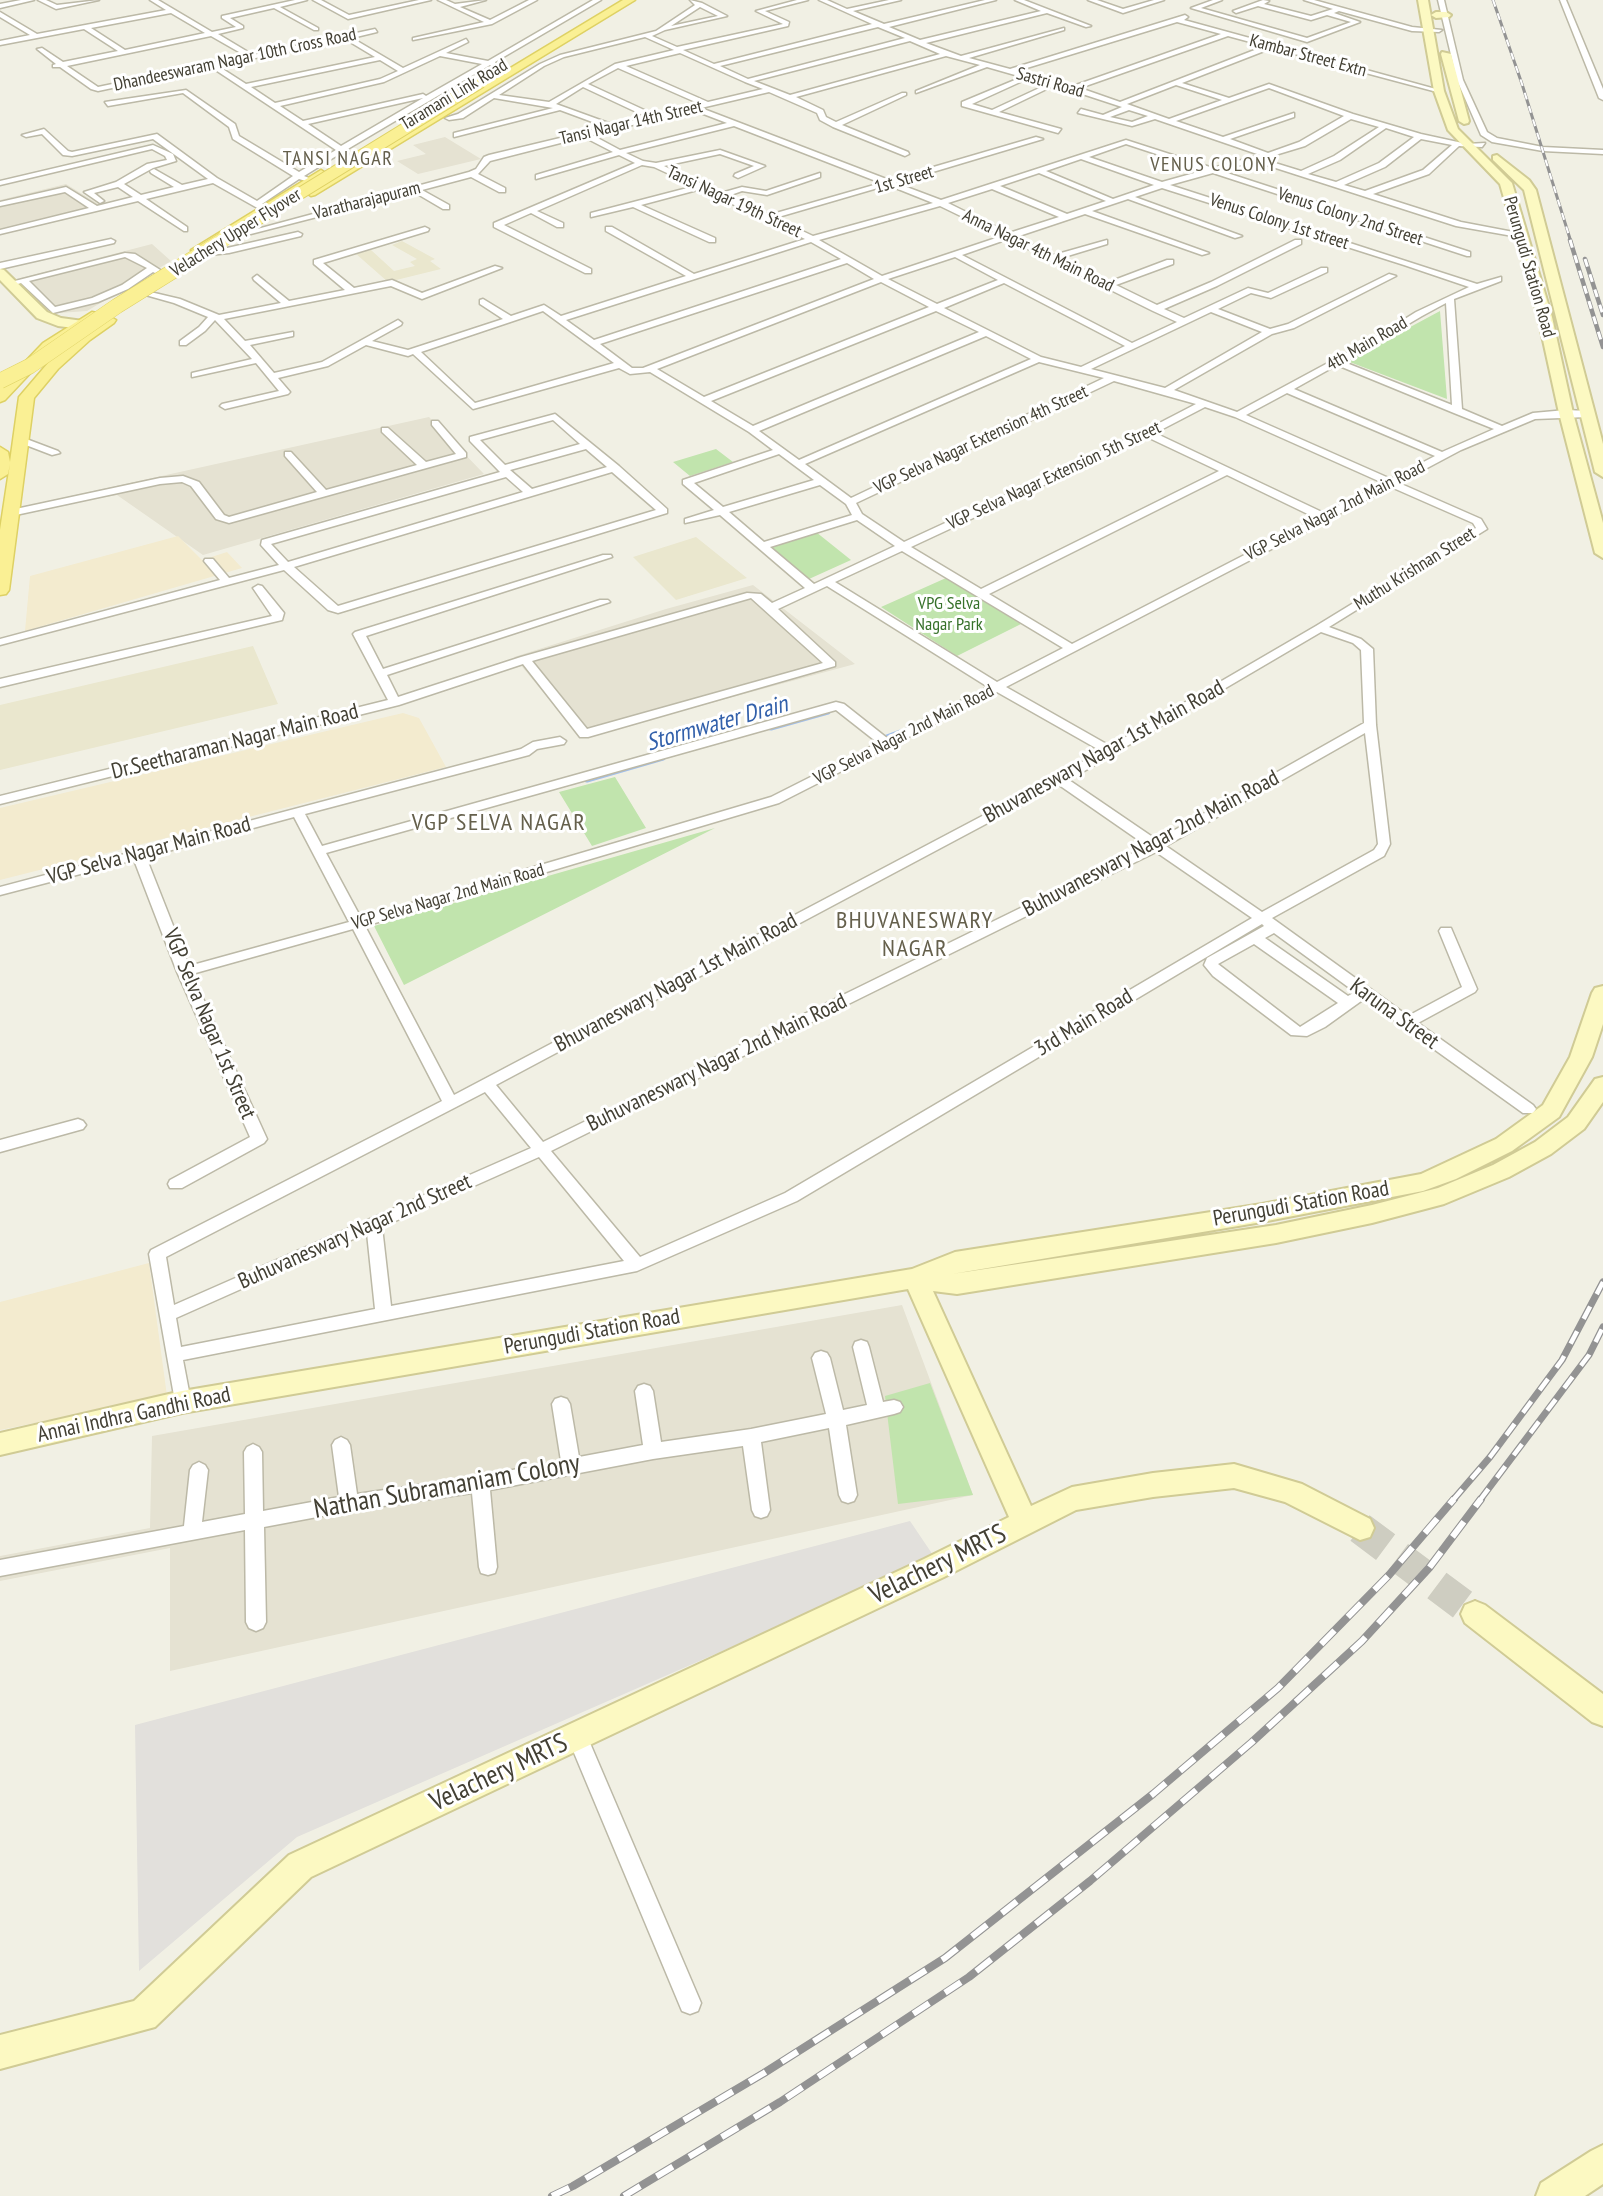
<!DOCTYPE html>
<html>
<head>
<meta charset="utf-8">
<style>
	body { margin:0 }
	canvas { display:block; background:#f1f0e4 }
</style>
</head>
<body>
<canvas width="1603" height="2196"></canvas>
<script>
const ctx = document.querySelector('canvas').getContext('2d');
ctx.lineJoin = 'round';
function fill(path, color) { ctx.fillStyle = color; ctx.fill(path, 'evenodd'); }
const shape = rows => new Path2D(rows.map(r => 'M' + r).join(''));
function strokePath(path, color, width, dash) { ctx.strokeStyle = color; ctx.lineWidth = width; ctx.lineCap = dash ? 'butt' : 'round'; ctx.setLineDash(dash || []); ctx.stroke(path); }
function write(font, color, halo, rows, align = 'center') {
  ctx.font = font + ' "PT Sans Narrow",sans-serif'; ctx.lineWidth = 6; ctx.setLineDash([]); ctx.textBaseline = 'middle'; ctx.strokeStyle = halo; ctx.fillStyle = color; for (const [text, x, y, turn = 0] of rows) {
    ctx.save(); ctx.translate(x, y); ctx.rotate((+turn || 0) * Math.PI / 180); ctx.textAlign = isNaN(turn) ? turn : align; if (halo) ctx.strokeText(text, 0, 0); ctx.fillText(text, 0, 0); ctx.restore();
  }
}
const residential = shape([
	[445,137,481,159,418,174,397,161,426,154,413,145],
	[66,184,100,205,0,230,0,200],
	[152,244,171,261,87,311,59,313,21,278],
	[429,417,484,474,203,555,117,495,11,513,12,509],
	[753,585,855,664,581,738,514,657,666,609],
	[902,1305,973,1495,170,1671,170,1548,0,1581,0,1556,150,1528,152,1436]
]);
const commercial = shape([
	[178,536,202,560,227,552,242,568,25,631,30,576],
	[403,713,419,718,446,767,0,880,0,808],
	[149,1263,167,1396,0,1430,0,1302]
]);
const education = shape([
	[402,241,435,259,430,261,441,269,388,282,355,253,371,250,394,271,415,266,410,262,417,259,392,245],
	[696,537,747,578,676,600,633,557],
	[253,646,278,704,0,770,0,705]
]);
const green = shape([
	[1440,311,1447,399,1347,361],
	[716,449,733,462,690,476,673,462],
	[816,532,851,560,809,579,770,547],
	[946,578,977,597,1021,624,957,656,881,607],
	[615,777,646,828,592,846,559,792],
	[715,828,404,985,374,926],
	[930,1383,973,1495,898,1504,885,1396]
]);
const parking = shape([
	[910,1521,935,1558,297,1837,139,1971,135,1725]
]);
const stream = shape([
	[771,728,828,712],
	[884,738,900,732],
	[587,780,663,758]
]);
const secondaryTunnel = shape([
	[1360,1528,1475,1614]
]);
const street = shape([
	[21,0,34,0,0,8,0,4,21,0],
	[38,0,46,0,57,5,99,0,56,9,38,0],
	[150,0,158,0,212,32,236,27,222,18,222,16,295,0,307,0,280,7,318,28,318,30,314,30,274,8,230,18,243,26,243,28,218,34,253,55,375,29,377,32,352,38,403,68,466,39,468,42,446,53,488,61,593,0,601,0,495,62,495,65,490,65,346,150,349,155,341,153,304,176,309,178,309,182,299,179,262,204,267,206,267,210,261,210,213,183,146,199,187,227,187,231,184,231,138,201,0,234,0,230,89,208,65,192,0,206,0,202,66,187,97,206,133,197,118,187,94,193,104,201,100,203,84,192,116,182,147,164,167,160,165,156,152,149,0,185,0,181,153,145,173,154,176,161,153,168,124,184,141,195,174,187,151,173,150,171,154,169,182,185,208,179,153,139,72,156,63,155,42,134,26,137,22,135,44,129,68,151,72,152,157,134,217,178,257,201,293,176,233,139,229,127,183,93,108,106,105,102,186,90,235,124,239,136,299,172,336,150,211,67,98,91,91,89,60,67,53,67,53,65,56,64,37,49,42,48,63,62,118,51,84,29,0,45,0,41,30,35,0,17,0,12,37,34,166,10,150,0],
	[171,13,205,33,125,50,91,28,171,13],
	[211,36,246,56,98,87,67,66,211,36],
	[345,39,375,57,246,84,218,66,345,39],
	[440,56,482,64,426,96,423,94,303,121,280,106,384,82,440,56],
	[380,60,398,71,380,79,275,103,251,87,380,60],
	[423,98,341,146,308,124,423,98],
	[313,0,321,0,349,15,419,0,431,0,348,19,313,0],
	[438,0,446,0,455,4,486,0,460,7,490,20,529,0,537,0,492,24,413,40,413,38,484,22,438,0],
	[690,0,702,3,727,16,665,30,652,36,677,47,783,24,756,11,797,0,808,0,765,11,789,22,788,26,683,50,714,64,872,24,819,0,827,0,847,9,889,0,901,0,853,11,884,24,985,0,996,0,889,27,920,40,1041,11,1015,0,1024,0,1091,26,1086,27,1047,13,926,43,961,56,1064,28,1064,30,969,58,1010,69,1185,15,1188,17,1184,20,1443,91,1437,92,1272,48,1182,83,1229,98,1269,84,1353,114,1421,134,1467,144,1485,143,1482,147,1459,146,1429,174,1373,194,1461,222,1524,234,1524,238,1456,226,1254,161,1221,171,1470,252,1470,256,1467,256,1213,173,1170,185,1477,284,1501,277,1501,281,1454,299,1462,409,1502,426,1533,413,1566,410,1587,411,1592,414,1587,417,1535,419,1461,450,1399,483,1481,519,1487,529,1329,627,1361,639,1373,649,1376,725,1390,844,1384,856,1272,918,1408,1016,1462,987,1439,931,1441,928,1451,928,1477,989,1475,992,1418,1023,1533,1105,1536,1109,1533,1113,1523,1113,1364,999,1325,1027,1307,1036,1291,1035,1213,976,1204,965,1207,958,1264,926,1262,924,797,1201,637,1271,183,1360,191,1402,188,1407,182,1409,176,1407,149,1254,151,1250,442,1101,353,929,192,974,267,1139,264,1143,182,1188,170,1188,168,1184,170,1180,250,1137,177,972,134,860,0,895,0,887,521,749,533,742,560,737,566,741,564,744,537,749,529,755,305,814,322,846,836,702,844,704,887,738,988,687,827,586,778,609,835,662,835,666,588,737,580,737,523,664,399,705,0,804,0,796,388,700,353,634,355,632,603,555,611,555,612,557,366,636,383,669,600,600,608,600,610,602,387,675,398,697,521,657,747,593,761,594,772,603,805,588,720,515,685,523,685,519,714,510,683,484,683,480,773,450,749,432,650,372,630,374,619,368,473,409,413,354,408,356,366,345,328,366,278,378,290,392,288,394,225,409,220,406,222,404,279,391,256,363,192,377,192,373,252,359,215,320,205,331,186,345,180,345,180,341,199,327,208,317,174,303,142,294,146,291,180,299,219,315,281,303,254,280,253,278,257,275,289,301,345,290,314,264,314,260,425,227,429,229,428,231,323,263,354,288,392,280,422,293,495,266,502,268,422,299,391,286,224,319,245,341,293,332,293,336,250,345,274,373,322,362,398,320,402,323,401,325,372,341,408,350,503,319,480,304,480,300,483,299,511,316,544,305,561,316,686,276,606,231,606,227,612,227,694,274,805,239,701,189,641,205,715,238,715,242,709,242,633,207,591,217,591,213,695,186,654,167,642,165,537,211,563,223,563,227,557,227,531,213,504,225,591,269,591,273,585,273,494,227,494,223,635,163,619,155,536,179,536,175,613,152,584,137,490,161,478,174,505,188,505,192,499,192,471,177,422,190,449,205,449,209,443,209,414,192,239,237,235,235,469,172,476,169,484,157,489,155,606,127,560,110,454,137,454,133,553,108,494,98,463,118,449,120,445,118,458,114,540,64,560,55,656,31,695,5,690,0],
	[700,7,718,16,671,26,700,7],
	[1177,22,1221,34,1073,86,1017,71,1177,22],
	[878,27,905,38,748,79,720,66,878,27],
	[1228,36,1265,46,1120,102,1080,88,1228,36],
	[645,37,674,50,615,64,549,102,499,95,544,66,564,57,645,37],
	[910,41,940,54,790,95,754,81,910,41],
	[680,53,745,82,763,89,708,102,626,66,680,53],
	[946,56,980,65,916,91,916,93,987,67,1022,77,962,102,962,106,1058,133,1061,129,999,112,1055,85,1122,107,1103,115,1081,109,1078,113,1132,126,1155,119,1260,155,1213,168,1126,140,941,200,896,183,1043,139,1036,137,889,180,701,108,769,92,817,113,820,120,833,127,905,156,909,154,908,152,842,125,906,95,906,93,902,93,836,122,826,117,823,110,796,97,946,56],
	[618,68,700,104,655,115,588,84,618,68],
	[1029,78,1048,84,992,110,972,104,1029,78],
	[1176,85,1222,100,1169,119,1127,104,1176,85],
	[583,87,647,117,614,125,556,104,583,87],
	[1269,88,1344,116,1299,142,1268,153,1230,139,1294,117,1294,113,1223,137,1176,121,1269,88],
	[693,110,727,123,620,150,592,135,693,110],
	[1129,110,1148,116,1132,122,1110,117,1129,110],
	[1351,119,1379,127,1334,156,1301,171,1262,159,1305,146,1351,119],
	[734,126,881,183,769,215,728,196,742,191,767,195,820,177,820,173,766,191,742,187,721,193,664,166,720,154,754,166,735,174,734,176,738,178,765,166,720,150,656,163,643,161,626,153,734,126],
	[1386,128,1414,137,1379,163,1336,182,1308,174,1340,160,1386,128],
	[1421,139,1452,145,1423,170,1365,191,1344,185,1385,167,1421,139],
	[1126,144,1205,170,1162,182,1089,157,1126,144],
	[1081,159,1154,185,1113,199,1046,171,1081,159],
	[1039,173,1106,201,1067,214,1000,186,1039,173],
	[888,185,933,203,813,236,775,218,888,185],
	[1162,188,1404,265,1469,287,1416,312,1376,337,1237,412,1174,390,1272,334,1294,328,1396,276,1389,274,1288,324,1270,329,1218,309,1251,293,1271,298,1327,272,1327,268,1321,268,1268,293,1248,288,1184,318,1164,309,1217,286,1301,244,1301,240,1295,240,1211,282,1157,305,1116,285,1173,264,1173,260,1167,260,1109,282,1061,258,1107,244,1107,240,1054,255,1016,237,1085,214,1202,255,1209,253,1092,211,1128,199,1235,238,1242,236,1135,197,1162,188],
	[992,189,1059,217,1009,233,948,203,992,189],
	[940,206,1002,236,882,276,819,240,940,206],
	[1008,239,1153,311,1177,322,1132,343,962,255,1008,239],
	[811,242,841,259,594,340,566,320,811,242],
	[955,257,998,280,937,304,888,279,955,257],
	[847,263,874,279,643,368,632,368,600,344,847,263],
	[881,282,929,307,704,397,657,369,881,282],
	[1004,283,1125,346,1081,367,1041,357,944,308,1004,283],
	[1446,303,1452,405,1344,362,1422,316,1446,303],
	[543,311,614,363,475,403,421,352,543,311],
	[936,311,979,332,753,426,711,401,936,311],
	[1211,312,1262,332,1165,388,1091,369,1211,312],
	[986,336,1031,359,799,460,759,431,986,336],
	[1039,362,1104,378,851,498,805,464,1039,362],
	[1337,365,1454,413,1494,429,1442,452,1294,389,1337,365],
	[1114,381,1196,404,1144,431,904,542,862,514,856,503,1114,381],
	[1287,393,1435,456,1391,479,1246,415,1287,393],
	[1205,407,1235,417,1383,483,1324,513,1155,433,1205,407],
	[1147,437,1219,471,981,589,911,547,1147,437],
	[779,454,814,480,723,507,694,483,779,454],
	[1227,475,1316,518,1072,644,989,594,1227,475],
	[820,485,846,504,852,515,764,542,729,512,820,485],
	[1391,487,1473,523,1476,528,1316,626,1110,746,1006,687,1391,487],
	[857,520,895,546,814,584,770,547,857,520],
	[902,551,1063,648,997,682,835,582,902,551],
	[751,598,823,663,587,729,532,661,751,598],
	[1321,632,1353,643,1361,650,1364,723,1157,840,1069,780,1321,632],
	[997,692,1101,751,1056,777,454,1095,365,926,779,803,997,692],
	[836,710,878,743,771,797,361,918,326,853,836,710],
	[1365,733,1378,844,1374,850,1262,912,1166,846,1365,733],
	[1059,785,1147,846,543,1142,496,1085,1059,785],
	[294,817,349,922,189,966,146,857,294,817],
	[1156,852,1252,918,785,1193,640,1257,551,1151,1156,852],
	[1274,933,1355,992,1348,996,1265,938,1274,933],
	[1254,944,1338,1003,1300,1027,1218,964,1254,944],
	[485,1092,531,1148,174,1305,166,1257,485,1092],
	[539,1157,624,1261,391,1306,382,1227,539,1157],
	[367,1233,375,1309,181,1347,176,1318,367,1233],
	[1088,0,1097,0,1123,9,1154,0,1164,0,1123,13,1088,0],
	[1213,0,1222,0,1201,8,1307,38,1351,22,1327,15,1311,20,1258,6,1236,13,1233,11,1263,0,1269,1,1264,4,1311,16,1333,9,1304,0,1314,0,1412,27,1442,30,1439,32,1412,31,1339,11,1334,13,1360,22,1307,42,1191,8,1213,0],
	[1438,0,1444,0,1463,80,1487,132,1497,138,1543,147,1603,150,1603,154,1543,151,1492,142,1481,135,1457,80,1438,0],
	[1560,0,1566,0,1603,89,1603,100,1599,98,1560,0],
	[298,232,302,234,301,236,229,253,209,255,205,253,298,232],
	[111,239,115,241,114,243,0,269,0,263,111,239],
	[125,253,135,254,165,273,161,276,153,272,128,289,98,302,53,313,21,283,11,286,7,283,125,253],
	[125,257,147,268,122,285,92,298,55,307,29,281,125,257],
	[555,414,619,466,667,509,667,513,338,613,328,610,284,570,0,645,0,639,220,580,204,561,205,559,213,559,229,578,279,565,261,545,262,540,500,472,470,441,470,437,555,414],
	[553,420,580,444,505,465,480,440,553,420],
	[586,449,607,467,532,489,510,470,586,449],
	[612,472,656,510,338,606,294,567,612,472],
	[506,477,523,492,288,562,271,544,506,477],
	[432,421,438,421,466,453,466,457,229,523,216,519,191,486,182,482,160,484,11,516,6,513,11,510,160,478,183,476,199,482,224,515,229,517,317,492,285,456,285,452,291,452,326,490,417,465,382,432,382,428,388,428,426,462,456,454,432,425,432,421],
	[21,437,58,451,60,453,52,455,18,442,16,440,21,437],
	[258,585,262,586,284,613,282,620,0,687,0,679,272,616,253,588,258,585],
	[78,1119,83,1121,86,1125,83,1129,0,1152,0,1140,78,1119],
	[861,1340,867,1342,869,1347,883,1402,894,1400,900,1402,903,1407,900,1412,894,1414,846,1425,857,1495,854,1501,848,1503,842,1501,839,1495,829,1428,761,1442,770,1510,767,1516,761,1518,755,1516,752,1510,743,1446,653,1459,490,1490,497,1567,495,1573,488,1575,481,1573,479,1567,472,1493,349,1511,264,1527,266,1622,263,1628,256,1631,249,1628,246,1622,245,1530,0,1576,0,1560,184,1526,190,1470,193,1465,199,1462,205,1465,208,1470,202,1522,245,1514,244,1452,247,1447,253,1444,259,1447,262,1452,263,1511,339,1497,332,1445,335,1440,341,1437,347,1440,350,1445,357,1494,480,1476,561,1461,552,1404,555,1399,561,1397,567,1399,570,1404,579,1457,643,1445,635,1391,638,1386,644,1384,650,1386,653,1391,661,1442,751,1429,826,1414,812,1358,815,1353,821,1351,827,1353,830,1358,843,1410,867,1405,853,1347,855,1342,861,1340],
	[577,1726,584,1729,701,2003,698,2011,690,2014,682,2011,567,1736,570,1729,577,1726]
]);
const secondary = shape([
	[1418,0,1428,0,1444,91,1458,129,1512,183,1552,317,1573,413,1603,523,1603,558,1595,553,1559,413,1538,317,1500,184,1448,130,1434,91,1418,0],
	[1446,12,1451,15,1449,17,1436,18,1431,15,1436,12,1446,12],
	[1442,52,1451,54,1469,121,1468,123,1464,124,1459,121,1441,54,1442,52],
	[1497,155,1529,180,1536,190,1603,444,1603,477,1595,472,1524,190,1493,160,1493,156,1497,155],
	[0,269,4,270,47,312,61,318,98,323,105,327,98,331,58,326,37,318,0,280,0,269],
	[1603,986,1603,1024,1592,1057,1559,1117,1512,1151,1456,1179,1423,1191,1262,1222,952,1274,1276,1225,1372,1205,1438,1188,1493,1165,1535,1142,1568,1117,1595,1079,1603,1077,1603,1102,1584,1129,1551,1154,1509,1177,1444,1204,1372,1223,1276,1243,957,1294,933,1291,1031,1506,1072,1487,1153,1473,1234,1464,1302,1484,1370,1519,1374,1528,1370,1537,1360,1540,1285,1502,1234,1488,1153,1497,1076,1510,944,1577,311,1877,155,2027,0,2069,0,2035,134,2001,289,1855,924,1559,1009,1517,908,1289,182,1413,0,1455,0,1433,182,1391,912,1269,955,1252,1262,1204,1421,1174,1496,1139,1543,1105,1570,1057,1592,993,1595,988,1603,986],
	[1475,1601,1485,1605,1603,1694,1603,1726,1592,1722,1465,1623,1461,1614,1465,1605,1475,1601],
	[1603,2145,1603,2184,1585,2196,1536,2196,1541,2183,1591,2151,1603,2145]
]);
const primary = shape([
	[623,0,635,0,315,195,311,196,305,192,623,0],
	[321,170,327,174,325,177,203,253,198,254,191,250,321,170],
	[92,312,97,313,99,316,97,319,53,349,5,400,0,402,0,388,43,343,92,312],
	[109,316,116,320,114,323,90,340,58,369,34,398,9,590,6,594,0,595,0,530,10,464,8,474,0,479,0,447,8,452,10,462,19,397,48,363,80,334,109,316]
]);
const railFar3 = shape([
	[1493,0,1522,84,1571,242]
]);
const railFar2 = shape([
	[1570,240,1603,347],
	[1585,259,1603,315]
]);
const railFar1 = shape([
	[1453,1500,1490,1457,1562,1360,1603,1282],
	[1480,1500,1589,1355,1603,1327]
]);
const rail = shape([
	[552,2196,573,2186,764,2073,945,1958,1153,1794,1278,1688,1389,1575,1454,1499],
	[624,2196,780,2102,969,1977,1090,1881,1252,1742,1362,1641,1429,1568,1481,1499]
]);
const primaryBridgeFar1 = shape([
	[221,242,481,82]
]);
const primaryBridge = shape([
	[0,381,30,366,117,306,223,240]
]);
const farStreetnames = [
	["Kambar Street Extn",1308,56,15],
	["Dhandeeswaram Nagar 10th Cross Road",235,60,-12],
	["Sastri Road",1050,83,16],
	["Taramani Link Road",454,95,-31],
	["Tansi Nagar 14th Street",631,123,-13],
	["1st Street",904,180,-16],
	["Varatharajapuram",367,201,-14],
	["Tansi Nagar 19th Street",734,202,25],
	["Venus Colony 2nd Street",1350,217,18],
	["Venus Colony 1st street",1279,222,18],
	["Velachery Upper Flyover",236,233,-32],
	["Anna Nagar 4th Main Road",1038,251,26],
	["Perungudi Station Road",1529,267,74],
	["4th Main Road",1367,344,-30],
	["VGP Selva Nagar Extension 4th Street",981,440,-25],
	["VGP Selva Nagar Extension 5th Street",1054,476,-25],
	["VGP Selva Nagar 2nd Main Road",1335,511,-27],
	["Muthu Krishnan Street",1415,569,-32],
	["VGP Selva Nagar 2nd Main Road",904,735,-27],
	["VGP Selva Nagar 2nd Main Road",448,897,-16]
];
const farParknames = [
	["VPG Selva",949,604],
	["Nagar Park",949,625]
];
const farNeighbourhoodnames = [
	["TANSI NAGAR",338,159],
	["VENUS COLONY",1214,165]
];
const streetNames = [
	["Dr.Seetharaman Nagar Main Road",235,742,-14],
	["Bhuvaneswary Nagar 1st Main Road",1104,752,-29],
	["Buhuvaneswary Nagar 2nd Main Road",1151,844,-28],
	["VGP Selva Nagar Main Road",149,851,-15],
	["Bhuvaneswary Nagar 1st Main Road",676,983,-28],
	["Karuna Street",1394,1014,36],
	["3rd Main Road",1084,1023,-31],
	["VGP Selva Nagar 1st Street",209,1024,67],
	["Buhuvaneswary Nagar 2nd Main Road",717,1063,-26],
	["Perungudi Station Road",1301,1204,-10],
	["Buhuvaneswary Nagar 2nd Street",355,1232,-24],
	["Perungudi Station Road",592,1332,-10],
	["Annai Indhra Gandhi Road",134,1415,-12]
];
const waterNames = [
	["Stormwater Drain",717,724,-16]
];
const neighbourhoodNames = [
	["VGP SELVA NAGAR",499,823],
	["BHUVANESWARY",915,921],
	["NAGAR",915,949]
];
const nearStreetnames = [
	["Nathan Subramaniam Colony",447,1487,-10],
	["Velachery MRTS",938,1565,-26],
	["Velachery MRTS",499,1773,-25]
];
fill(residential, '#e5e2d2');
fill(commercial, '#f3ebcf');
fill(education, '#eae7ce');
fill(green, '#c1e4ad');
fill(parking, '#e2e0dc');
strokePath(stream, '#a1bfed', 5);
strokePath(secondaryTunnel, '#cecdc1', 32, [32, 16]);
strokePath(street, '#bcb9a7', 3);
strokePath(secondary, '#d0cb95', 4);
strokePath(primary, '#ded164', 3);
fill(street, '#fff');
fill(secondary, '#fcf9c2');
fill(primary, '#faf094');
strokePath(railFar3, '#939393', 3);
strokePath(railFar2, '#939393', 4.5);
strokePath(railFar1, '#939393', 7);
strokePath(rail, '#939393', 8);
strokePath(railFar3, '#fff', 2, [7]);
strokePath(railFar2, '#fff', 3, [8]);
strokePath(railFar1, '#fff', 4.5, [14]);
strokePath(rail, '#fff', 6, [19]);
strokePath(primaryBridgeFar1, '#ded164', 13, []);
strokePath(primaryBridge, '#ded164', 16, []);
strokePath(primaryBridgeFar1, '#faf094', 11);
strokePath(primaryBridge, '#faf094', 15);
write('18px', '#434034', '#fff', farStreetnames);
write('18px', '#37712a', '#fff', farParknames);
ctx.letterSpacing = '1.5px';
write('20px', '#65604c', '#fff', farNeighbourhoodnames);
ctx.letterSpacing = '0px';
write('22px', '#434034', '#fff', streetNames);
write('italic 24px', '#3260aa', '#fff', waterNames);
ctx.letterSpacing = '1.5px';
write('24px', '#65604c', '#fff', neighbourhoodNames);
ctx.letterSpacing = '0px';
write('27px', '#434034', '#fff', nearStreetnames);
</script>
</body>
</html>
